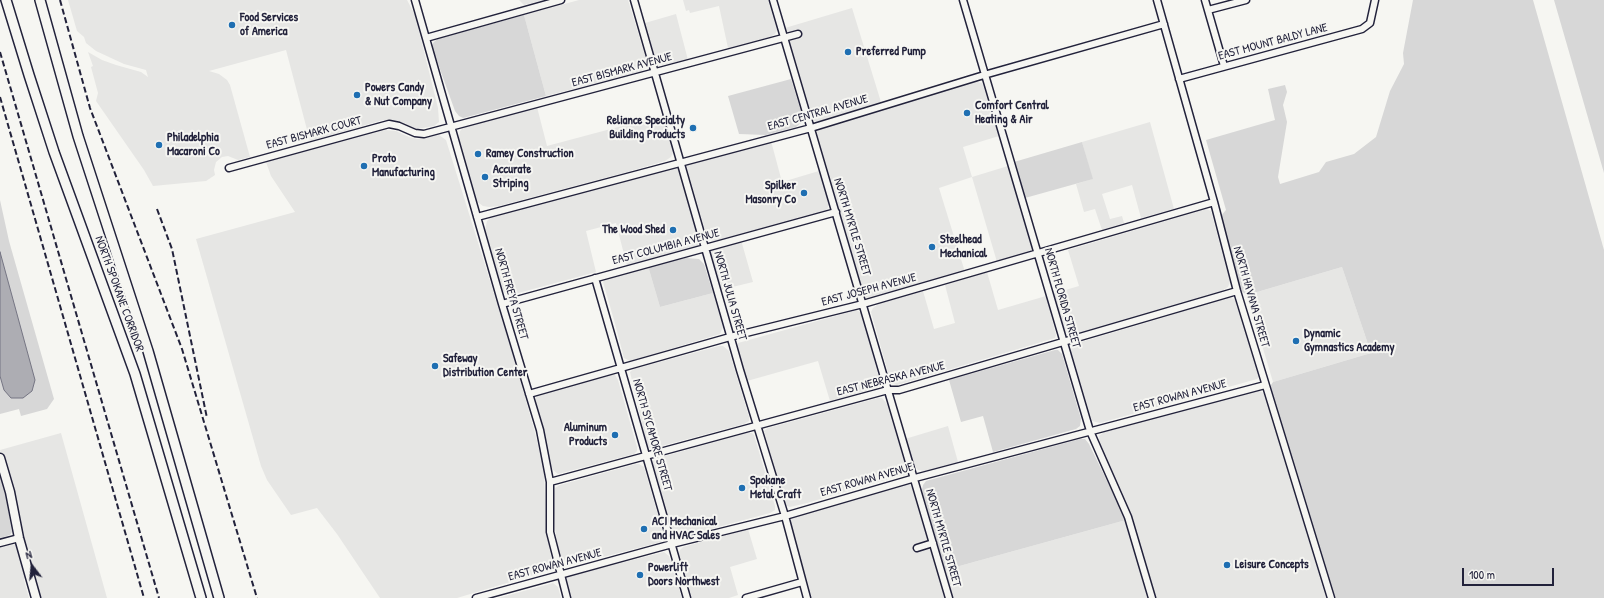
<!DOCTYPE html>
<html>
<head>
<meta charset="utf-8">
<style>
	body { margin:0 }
	#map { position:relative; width:1604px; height:598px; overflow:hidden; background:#f6f6f2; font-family:"Patrick Hand",sans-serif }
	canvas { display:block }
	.north { position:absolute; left:12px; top:546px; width:40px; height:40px; -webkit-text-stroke:3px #f6f6f2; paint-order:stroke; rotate:344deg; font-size:11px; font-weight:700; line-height:16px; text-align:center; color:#22223b }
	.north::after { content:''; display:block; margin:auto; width:14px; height:18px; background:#22223b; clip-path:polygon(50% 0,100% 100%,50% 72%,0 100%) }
	.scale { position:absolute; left:1462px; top:568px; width:92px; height:18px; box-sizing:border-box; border:2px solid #22223b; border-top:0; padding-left:5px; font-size:12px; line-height:14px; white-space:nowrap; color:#22223b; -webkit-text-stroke:3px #f6f6f2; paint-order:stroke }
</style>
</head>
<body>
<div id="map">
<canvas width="1604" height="598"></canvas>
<div class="north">N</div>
<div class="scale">100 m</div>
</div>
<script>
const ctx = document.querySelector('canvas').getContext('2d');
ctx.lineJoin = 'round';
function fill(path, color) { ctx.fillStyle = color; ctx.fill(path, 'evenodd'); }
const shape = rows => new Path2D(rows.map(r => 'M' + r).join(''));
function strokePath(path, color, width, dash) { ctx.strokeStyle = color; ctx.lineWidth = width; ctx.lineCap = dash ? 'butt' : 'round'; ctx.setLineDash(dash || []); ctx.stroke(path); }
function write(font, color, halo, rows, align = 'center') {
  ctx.font = font + ' "Patrick Hand",sans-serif'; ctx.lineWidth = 4; ctx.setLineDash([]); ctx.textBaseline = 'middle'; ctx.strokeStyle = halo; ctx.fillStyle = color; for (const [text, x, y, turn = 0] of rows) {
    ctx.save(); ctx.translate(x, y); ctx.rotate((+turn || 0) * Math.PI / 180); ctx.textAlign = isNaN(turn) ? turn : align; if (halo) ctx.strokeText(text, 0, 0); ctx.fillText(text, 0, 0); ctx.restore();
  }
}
const built = shape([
	[68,0,407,0,415,15,438,108,439,122,434,126,417,129,401,122,383,120,310,141,286,50,209,71,219,74,227,80,230,85,250,157,238,160,228,156,222,157,216,162,214,170,215,175,206,181,153,186,144,170,96,101,98,93,91,67,93,66,88,52,102,60,116,65,141,72,148,77,146,70,124,64,96,51,86,43,84,37,77,31],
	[519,0,544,0,524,5],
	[579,0,628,0,647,62,646,67,642,71,546,96,524,15],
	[683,0,768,0,777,30,775,34,770,37,728,48,719,6,690,13,689,10,686,11],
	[852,8,881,102,816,122,813,120,808,106,785,28],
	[676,14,688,60,661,65,656,61,645,23],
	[974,81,982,83,984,88,999,136,963,147,972,177,1008,166,1032,249,1031,251,997,262,972,177,939,188,965,272,867,298,864,295,850,252,832,186,815,133,819,128],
	[537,107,547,146,663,115,674,150,671,157,665,161,627,172,499,206,489,207,483,206,476,201,459,138,460,131,463,128],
	[1150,122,1174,209,1141,218,1132,185,1102,194,1110,219,1122,216,1124,223,1102,230,1095,209,1084,212,1076,184,1092,179,1082,142],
	[385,130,396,131,409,137,417,139,439,135,446,140,510,345,534,429,544,470,546,530,553,567,550,570,457,598,380,598,337,534,317,508,291,515,267,480,261,466,196,239,295,212,271,176,266,162],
	[771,141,782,182,819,171,829,202,827,211,714,241,710,240,707,237,686,165,688,163],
	[675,166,680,171,699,238,698,246,692,249,627,266,616,223,586,231,596,272,511,295,506,294,503,291,485,230,487,221,492,216,549,199],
	[1206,209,1211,211,1230,282,1228,287,1222,291,1094,330,1075,335,1068,334,1065,332,1052,294,1079,286,1068,250],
	[741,240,753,282,720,290,710,252,712,249],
	[648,266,660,307,713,293,723,327,720,334,630,361,624,358,614,320,603,282,606,278,616,275],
	[1342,267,1371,353,1273,382,1247,295],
	[987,272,998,310,1046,296,1056,335,1055,338,897,385,891,383,871,312,873,308,880,303,923,291,934,329,955,323,945,285],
	[1226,297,1235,299,1238,304,1259,373,1260,376,1257,379,1100,423,1092,421,1071,351,1072,347,1081,342,1162,318],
	[857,310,862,314,880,382,880,385,876,388,830,401,818,361,747,381,737,346,738,343],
	[719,346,723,346,729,351,749,417,749,421,744,424,654,448,649,448,647,445,630,372,634,369],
	[611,375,615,375,618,380,637,447,637,451,634,454,558,474,552,469,535,401,537,395,541,393],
	[1258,390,1265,394,1326,598,1155,598,1132,516,1100,448,1099,436,1104,432],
	[878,398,882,398,887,404,908,474,906,475,899,476,807,503,790,507,785,505,764,431,768,428],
	[948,426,958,462,924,471,918,470,914,465,905,439],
	[61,433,107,598,41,598,28,551,23,544,0,450],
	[747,433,752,433,754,435,775,506,775,510,770,513,681,537,674,535,653,464,653,461,658,458],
	[636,464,639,464,644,467,664,536,661,542,568,566,562,564,559,556,555,528,553,496,555,488,560,485],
	[905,484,910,485,912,488,945,598,812,598,790,523,790,519,793,517],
	[1126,520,1147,598,953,598,945,570],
	[748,529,757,559,730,567,738,595,729,598,692,598,679,553,680,550,683,547],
	[15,544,17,547,25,575,24,580,29,598,0,598,0,548],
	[664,552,669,556,682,598,570,598,566,584,566,579,570,576],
	[553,583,558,587,561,598,498,598]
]);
const green = shape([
	[1413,0,1533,0,1604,250,1604,598,1332,598,1269,388,1273,382,1371,353,1342,267,1247,295,1241,291,1219,218,1226,210,1206,140,1275,120,1268,89,1285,85,1287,92,1283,105,1287,122,1278,177,1280,184,1319,172,1326,162,1354,154,1376,137,1390,91,1404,64,1403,53],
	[1554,0,1604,0,1604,173],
	[524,15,546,96,463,118,459,116,455,111,432,47,433,43,437,39],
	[791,79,803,118,801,123,796,127,766,135,739,134,728,96],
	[1082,142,1093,179,1025,198,1014,162],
	[0,200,9,241,54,399,47,409,21,416,19,409,0,414],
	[686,258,699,259,704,264,713,293,660,307,648,266],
	[1055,350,1058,350,1062,354,1081,419,1080,426,1076,429,993,452,983,416,961,422,949,380],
	[1080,439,1085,439,1089,444,1126,520,945,570,922,490,923,485,926,481],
	[0,477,3,482,12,532,10,535,0,538]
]);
const water = shape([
	[0,252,35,380,32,391,23,398,11,398,4,390,0,376,0,252]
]);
const minor = shape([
	[415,0,502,304,540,430,550,482,550,532,567,598],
	[634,0,740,370,785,516,807,598],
	[773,0,949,598],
	[963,0,1090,431,1128,517,1152,598],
	[1157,0,1214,202,1237,291,1331,598],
	[1205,0,1224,66],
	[1208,10,1246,0],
	[426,38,561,0],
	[1179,79,1362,29,1370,23,1375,0],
	[229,168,389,124,399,126,415,133,424,134,798,34],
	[477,217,811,128,984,75,1164,24],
	[595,278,687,598],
	[502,304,836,212],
	[529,394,730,337,863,304,1214,202],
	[550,482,888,390,899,390,1237,291],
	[0,543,19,538],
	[917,548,933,543],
	[476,598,672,544,785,516,915,478,1265,385],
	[746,598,802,582]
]);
const major = shape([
	[0,458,10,492,19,538,36,598]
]);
const highway = shape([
	[6,0,29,75,54,152,135,374,201,598],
	[40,0,78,136,148,351,219,598]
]);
const rail = shape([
	[60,0,90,108,182,349,257,598],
	[0,52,159,598],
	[0,97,144,598],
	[157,209,172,249,207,418]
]);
const markers = [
	[232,25,4,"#1f6fb2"],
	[848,52,4,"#1f6fb2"],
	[357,95,4,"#1f6fb2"],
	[967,113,4,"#1f6fb2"],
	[693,128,4,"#1f6fb2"],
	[159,145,4,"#1f6fb2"],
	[478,154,4,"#1f6fb2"],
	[364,166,4,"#1f6fb2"],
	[485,177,4,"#1f6fb2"],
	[804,193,4,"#1f6fb2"],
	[673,230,4,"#1f6fb2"],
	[932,247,4,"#1f6fb2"],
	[1296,341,4,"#1f6fb2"],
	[435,366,4,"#1f6fb2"],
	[615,435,4,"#1f6fb2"],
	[742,488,4,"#1f6fb2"],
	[644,529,4,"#1f6fb2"],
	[1227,565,4,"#1f6fb2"],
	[640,575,4,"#1f6fb2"]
];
const poiNames = [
	["Food Services",240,18],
	["of America",240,32],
	["Preferred Pump",856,52],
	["Powers Candy",365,88],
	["& Nut Company",365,102],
	["Comfort Central",975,106],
	["Heating & Air",975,120],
	["Reliance Specialty",685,121,"right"],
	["Building Products",685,135,"right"],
	["Philadelphia",167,138],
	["Macaroni Co",167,152],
	["Ramey Construction",486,154],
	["Proto",372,159],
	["Manufacturing",372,173],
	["Accurate",493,170],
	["Striping",493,184],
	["Spilker",796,186,"right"],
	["Masonry Co",796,200,"right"],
	["The Wood Shed",665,230,"right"],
	["Steelhead",940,240],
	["Mechanical",940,254],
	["Dynamic",1304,334],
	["Gymnastics Academy",1304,348],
	["Safeway",443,359],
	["Distribution Center",443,373],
	["Aluminum",607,428,"right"],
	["Products",607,442,"right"],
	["Spokane",750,481],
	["Metal Craft",750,495],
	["ACI Mechanical",652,522],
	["and HVAC Sales",652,536],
	["Leisure Concepts",1235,565],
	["Powerlift",648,568],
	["Doors Northwest",648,582]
];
const streetNames = [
	["EAST MOUNT BALDY LANE",1273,42,-15],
	["EAST BISMARK AVENUE",622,70,-15],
	["EAST CENTRAL AVENUE",818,113,-16],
	["EAST BISMARK COURT",314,133,-15],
	["NORTH MYRTLE STREET",852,227,73],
	["EAST COLUMBIA AVENUE",666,247,-15],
	["EAST JOSEPH AVENUE",869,290,-15],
	["NORTH SPOKANE CORRIDOR",119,294,70],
	["NORTH FREYA STREET",511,294,74],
	["NORTH JULIA STREET",730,296,74],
	["NORTH HAVANA STREET",1251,297,74],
	["NORTH FLORIDA STREET",1062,298,74],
	["EAST NEBRASKA AVENUE",891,379,-14],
	["EAST ROWAN AVENUE",1180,396,-15],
	["NORTH SYCAMORE STREET",652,435,74],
	["EAST ROWAN AVENUE",867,480,-16],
	["NORTH MYRTLE STREET",943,538,74],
	["EAST ROWAN AVENUE",555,565,-15]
];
fill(built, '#e6e6e4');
fill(green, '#d7d7d7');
fill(water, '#adadb3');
strokePath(water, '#757583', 1);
strokePath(minor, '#22223b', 9);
strokePath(major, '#22223b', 11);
strokePath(highway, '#22223b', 12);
strokePath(minor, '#f6f6f2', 6);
strokePath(major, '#f6f6f2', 8);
strokePath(highway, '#f6f6f2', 9);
strokePath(rail, '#22223b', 2, [6, 3]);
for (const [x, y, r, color] of markers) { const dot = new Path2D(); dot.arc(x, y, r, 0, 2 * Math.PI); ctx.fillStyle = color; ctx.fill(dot); strokePath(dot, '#f6f6f2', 1.5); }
write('bold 12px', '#22223b', '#f6f6f2', poiNames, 'left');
write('12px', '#22223b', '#f6f6f2', streetNames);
</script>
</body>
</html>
